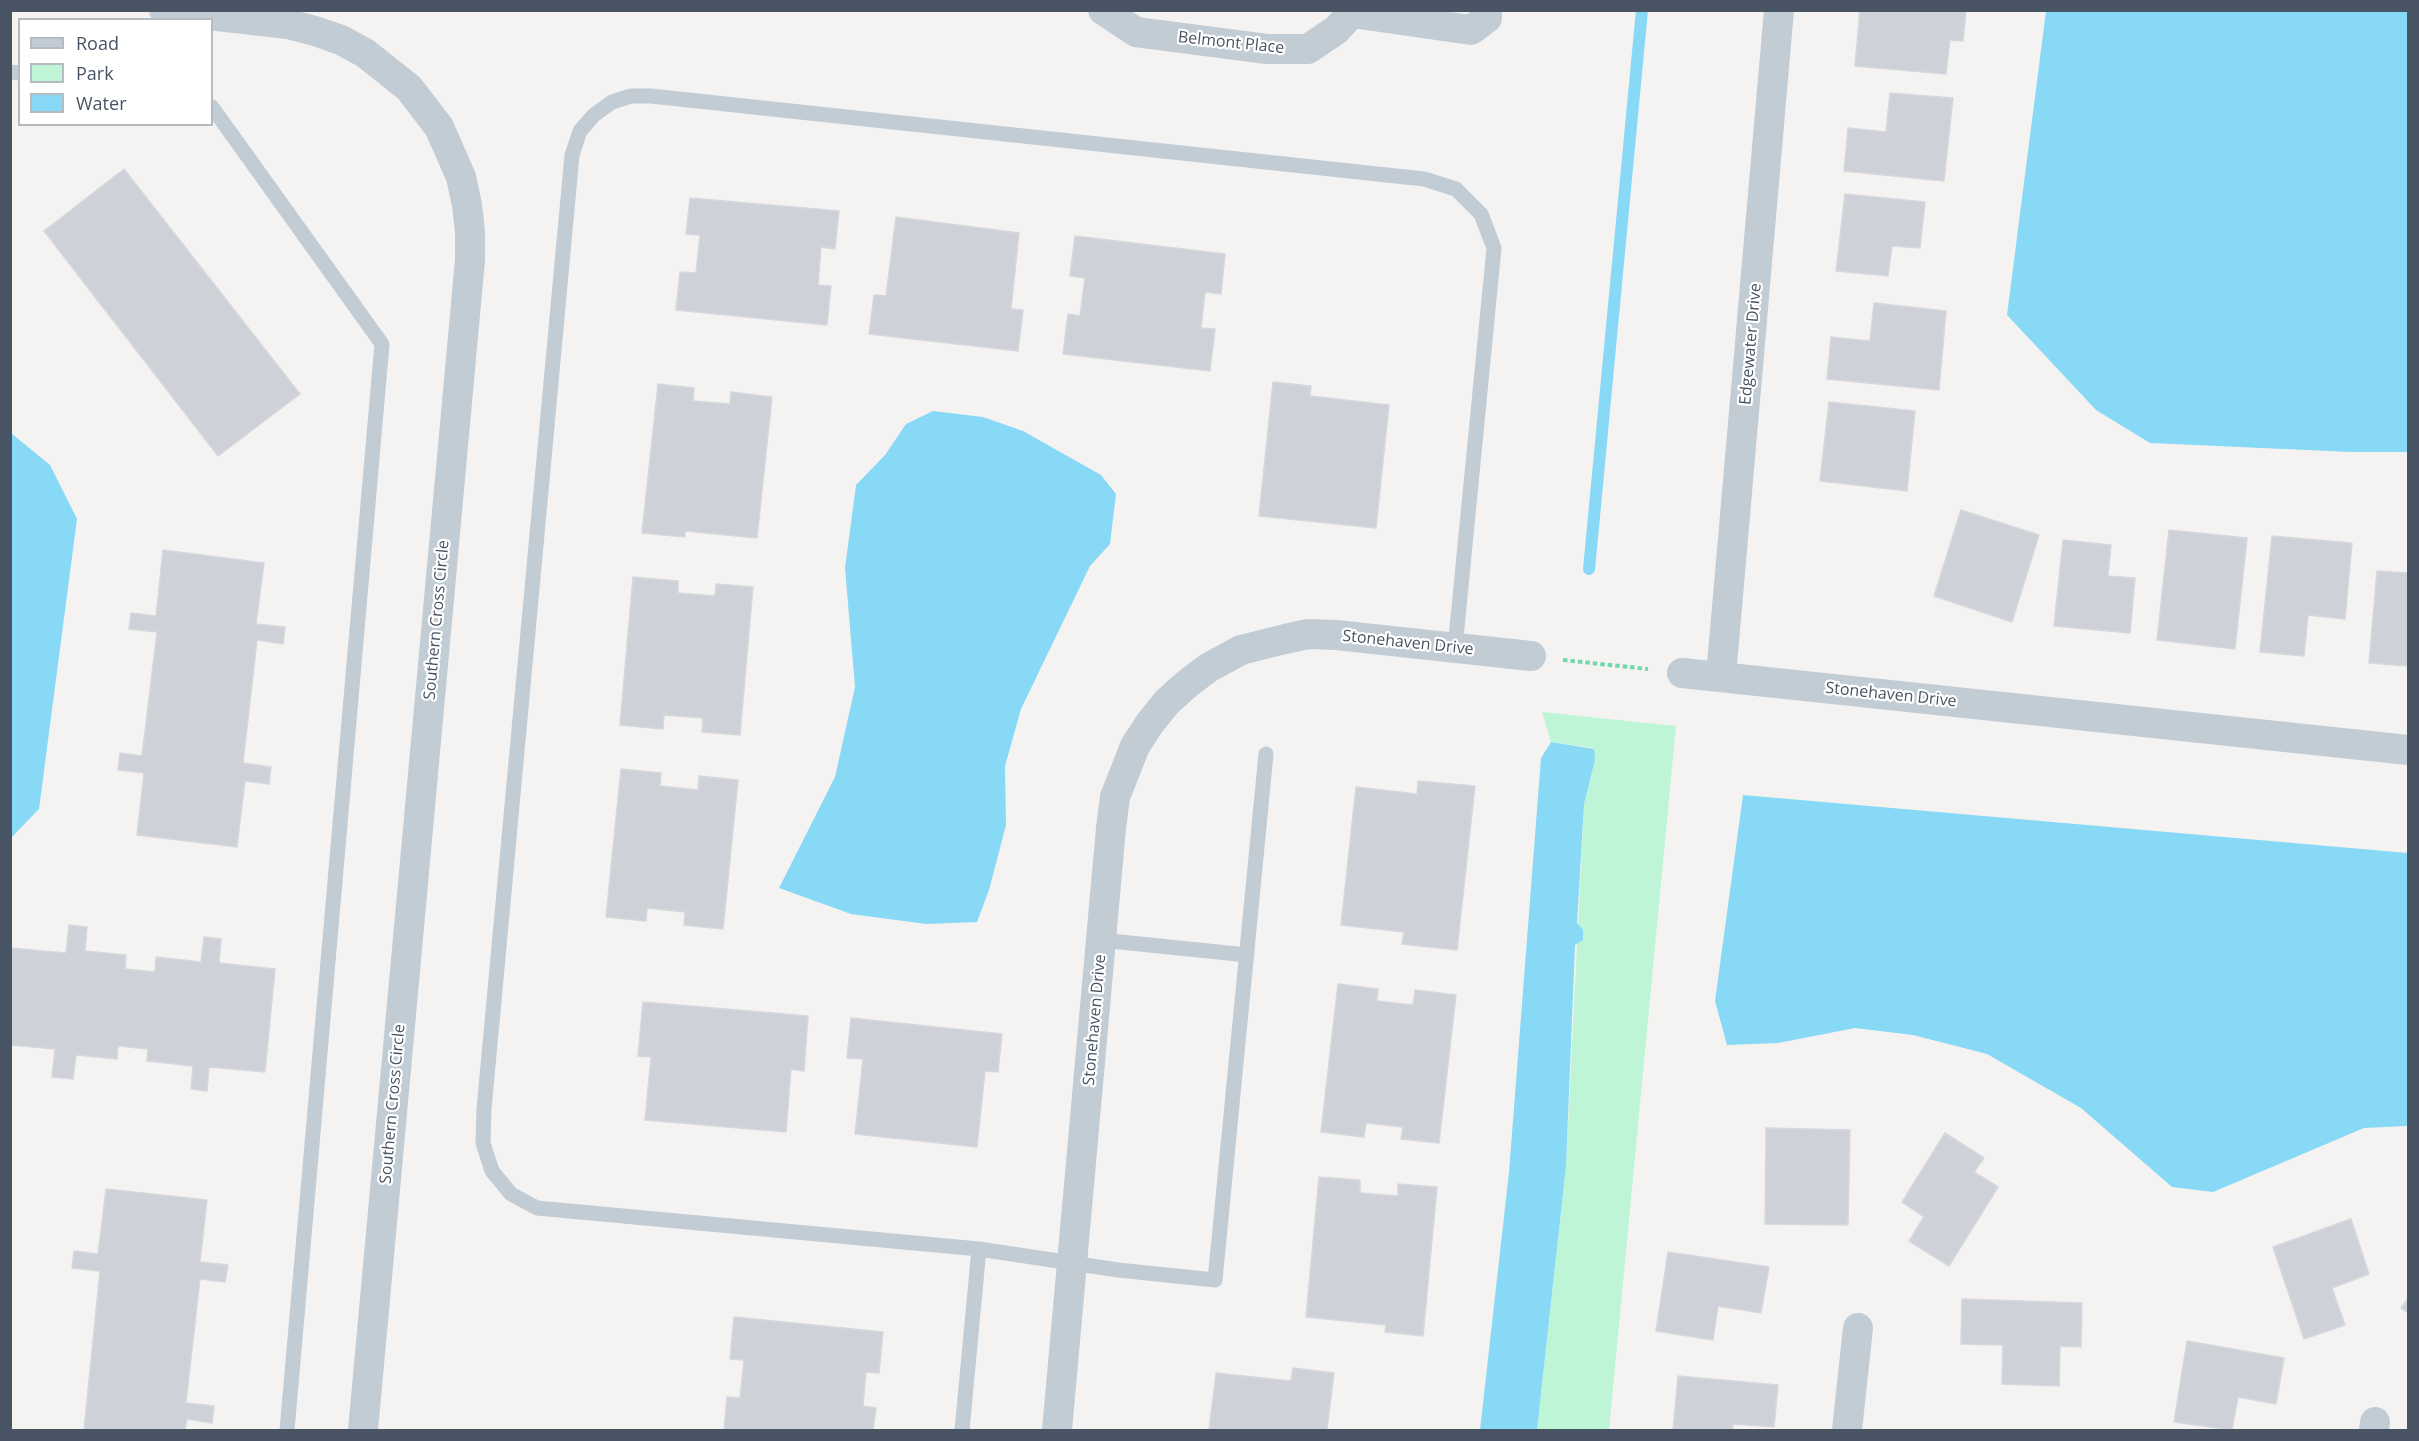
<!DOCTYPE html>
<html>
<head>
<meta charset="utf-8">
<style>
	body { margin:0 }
	#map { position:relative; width:2419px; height:1441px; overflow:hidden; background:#f5f3f2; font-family:"Open Sans",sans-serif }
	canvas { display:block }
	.frame { position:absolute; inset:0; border:12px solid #485463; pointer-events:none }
	.legend { position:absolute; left:18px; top:18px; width:195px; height:108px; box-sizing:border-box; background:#fff; border:2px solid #b6bbc1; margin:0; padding:8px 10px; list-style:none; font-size:18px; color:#485463 }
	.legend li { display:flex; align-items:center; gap:12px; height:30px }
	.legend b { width:30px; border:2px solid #b6bbc1 }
</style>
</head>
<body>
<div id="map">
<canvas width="2419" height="1441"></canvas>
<div class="frame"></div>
<ul class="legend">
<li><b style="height:8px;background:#c2ccd5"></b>Road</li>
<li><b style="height:16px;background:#bff5d7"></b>Park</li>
<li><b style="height:16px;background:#88d9f6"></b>Water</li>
</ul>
</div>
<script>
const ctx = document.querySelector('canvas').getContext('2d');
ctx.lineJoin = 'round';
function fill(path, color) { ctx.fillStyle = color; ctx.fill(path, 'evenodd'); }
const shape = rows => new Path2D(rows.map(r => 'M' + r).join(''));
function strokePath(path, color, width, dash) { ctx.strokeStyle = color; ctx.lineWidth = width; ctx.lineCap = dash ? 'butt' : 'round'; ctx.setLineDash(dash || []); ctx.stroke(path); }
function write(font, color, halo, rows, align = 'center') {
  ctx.font = font + ' "Open Sans",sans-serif'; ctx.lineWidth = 4.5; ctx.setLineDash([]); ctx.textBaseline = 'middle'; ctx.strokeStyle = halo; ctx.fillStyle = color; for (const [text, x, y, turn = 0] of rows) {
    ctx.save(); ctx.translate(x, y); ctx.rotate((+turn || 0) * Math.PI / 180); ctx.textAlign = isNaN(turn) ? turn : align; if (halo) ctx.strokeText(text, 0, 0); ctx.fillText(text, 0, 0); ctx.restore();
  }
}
const green = shape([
	[1542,712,1676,726,1609,1430,1537,1430,1566,1166,1584,804,1595,760,1593,748,1551,742]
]);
const water = shape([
	[2046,11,2408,11,2408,452,2351,452,2150,443,2096,410,2007,315],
	[933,411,983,417,1023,431,1101,475,1116,494,1110,544,1090,566,1021,709,1005,766,1006,825,989,890,977,922,926,924,851,914,779,888,835,777,855,687,845,568,856,485,885,455,906,424],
	[11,433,50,465,77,519,39,809,11,838],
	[1551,742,1594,749,1595,760,1584,804,1577,923,1583,930,1583,940,1575,945,1566,1166,1537,1430,1480,1430,1509,1172,1541,758],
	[1743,795,2408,853,2408,1126,2364,1128,2213,1192,2172,1187,2081,1108,1987,1054,1913,1035,1855,1028,1778,1043,1727,1045,1715,1001]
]);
const stream = shape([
	[1589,569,1642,10]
]);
const building = shape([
	[1860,10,1966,10,1963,41,1950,40,1946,74,1855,66,1860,10],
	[1890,93,1953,98,1944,181,1844,171,1848,128,1886,132,1890,93],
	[124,169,300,394,218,456,44,231,124,169],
	[1845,194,1925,202,1920,248,1892,246,1888,276,1836,271,1845,194],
	[690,198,839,211,835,249,821,247,818,285,831,286,827,325,676,310,680,272,696,273,700,235,686,234,690,198],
	[896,217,1019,233,1011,309,1023,310,1018,351,869,334,874,295,886,296,896,217],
	[1075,236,1225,254,1221,294,1205,292,1201,328,1215,329,1210,371,1063,354,1068,314,1080,316,1085,278,1070,276,1075,236],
	[1874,303,1946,311,1939,390,1827,379,1831,337,1870,341,1874,303],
	[1273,382,1311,386,1310,396,1389,405,1376,528,1259,516,1273,382],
	[658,384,694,388,693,401,730,404,731,392,772,397,757,538,685,531,685,537,642,533,658,384],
	[1829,402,1915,411,1907,491,1820,481,1829,402],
	[1961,510,2039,535,2012,622,1934,596,1961,510],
	[2169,530,2247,538,2235,649,2157,640,2169,530],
	[2272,536,2352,543,2345,619,2308,615,2304,656,2260,652,2272,536],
	[2063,540,2111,545,2108,576,2135,578,2130,633,2054,626,2063,540],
	[163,550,264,563,256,624,285,627,283,644,257,640,243,763,271,767,269,784,245,781,237,847,137,835,144,773,118,770,120,753,142,756,157,632,129,629,131,613,156,616,163,550],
	[2377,571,2408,573,2408,666,2369,663,2377,571],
	[633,577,678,581,678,593,715,596,716,584,753,587,740,735,702,732,703,718,664,715,663,729,620,725,633,577],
	[621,769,661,773,660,786,698,790,699,776,738,780,723,929,684,925,685,912,647,908,646,921,606,917,621,769],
	[1418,781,1475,786,1457,950,1402,944,1404,932,1341,925,1356,787,1417,794,1418,781],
	[69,925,87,927,85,951,126,955,125,969,155,972,156,957,201,962,204,937,221,939,219,963,275,969,265,1072,209,1067,207,1091,191,1089,193,1066,147,1061,148,1049,118,1046,117,1059,76,1055,73,1079,52,1077,55,1049,10,1045,10,948,66,953,69,925],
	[1338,984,1378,989,1377,1001,1413,1005,1415,990,1456,995,1439,1143,1401,1139,1403,1127,1366,1123,1364,1137,1321,1132,1338,984],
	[643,1002,808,1016,804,1071,791,1069,786,1132,645,1120,651,1057,638,1056,643,1002],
	[851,1018,1002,1034,998,1072,985,1071,977,1147,855,1134,863,1059,847,1058,851,1018],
	[1766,1128,1850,1130,1848,1225,1765,1224,1766,1128],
	[1945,1133,1984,1158,1974,1172,1998,1187,1949,1266,1909,1241,1924,1217,1902,1202,1945,1133],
	[1319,1177,1360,1180,1360,1193,1398,1196,1398,1184,1437,1187,1423,1336,1385,1332,1386,1325,1306,1317,1319,1177],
	[106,1189,207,1200,200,1262,228,1265,225,1282,200,1279,186,1403,214,1406,212,1423,187,1419,185,1430,84,1430,100,1271,72,1268,74,1251,98,1254,106,1189],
	[2351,1219,2369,1274,2332,1288,2345,1325,2304,1339,2273,1247,2351,1219],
	[1668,1252,1769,1267,1761,1313,1718,1306,1713,1340,1656,1331,1668,1252],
	[2408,1298,2408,1313,2401,1308,2408,1298],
	[1962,1299,2082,1303,2081,1347,2060,1346,2059,1386,2002,1384,2003,1345,1961,1344,1962,1299],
	[734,1317,883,1332,879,1373,866,1372,863,1406,876,1408,873,1430,724,1430,727,1397,740,1398,744,1360,730,1359,734,1317],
	[2187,1341,2284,1358,2276,1404,2238,1397,2232,1430,2174,1422,2187,1341],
	[1293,1368,1334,1373,1327,1430,1209,1430,1216,1373,1291,1381,1293,1368],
	[1678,1376,1778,1385,1774,1427,1733,1424,1733,1430,1673,1430,1678,1376]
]);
const path = shape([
	[1563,660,1648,669]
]);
const lane = shape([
	[10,72,20,73],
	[212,107,382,344,287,1430],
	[1101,940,1247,955],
	[979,1249,1118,1270,1215,1280,1266,754],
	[962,1430,979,1249,537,1208,511,1194,492,1171,483,1143,484,1109,572,155,580,131,594,115,612,102,631,96,651,96,1424,179,1456,189,1481,214,1494,248,1455,648]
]);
const street = shape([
	[164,10,288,24,315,31,341,40,365,53,409,88,439,127,461,177,467,205,470,232,470,260,363,1430],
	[1103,10,1136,32,1267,49,1308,49,1336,30,1352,13,1471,30,1487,18,1487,10],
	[1682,673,2408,750],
	[1721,676,1779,10],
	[1057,1430,1111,828,1115,797,1135,746,1150,723,1167,702,1187,684,1208,668,1241,650,1285,639,1308,634,1336,635,1531,656],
	[1847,1430,1858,1328],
	[2374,1430,2375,1422]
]);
const streetNames = [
	["Belmont Place",1231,43,6],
	["Edgewater Drive",1751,344,-85],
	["Southern Cross Circle",437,620,-85],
	["Stonehaven Drive",1408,643,6],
	["Stonehaven Drive",1891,695,6],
	["Stonehaven Drive",1095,1020,-85],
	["Southern Cross Circle",393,1104,-85]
];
fill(green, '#bff5d7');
fill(water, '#88d9f6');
strokePath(stream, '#88d9f6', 12);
fill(building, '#ced1d8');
strokePath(building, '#d6d8de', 1.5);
strokePath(path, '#72d7ab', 4, [4.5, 3]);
strokePath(lane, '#c2ccd5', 15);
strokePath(street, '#c2ccd5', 30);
write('16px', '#485463', '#fff', streetNames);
</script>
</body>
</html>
